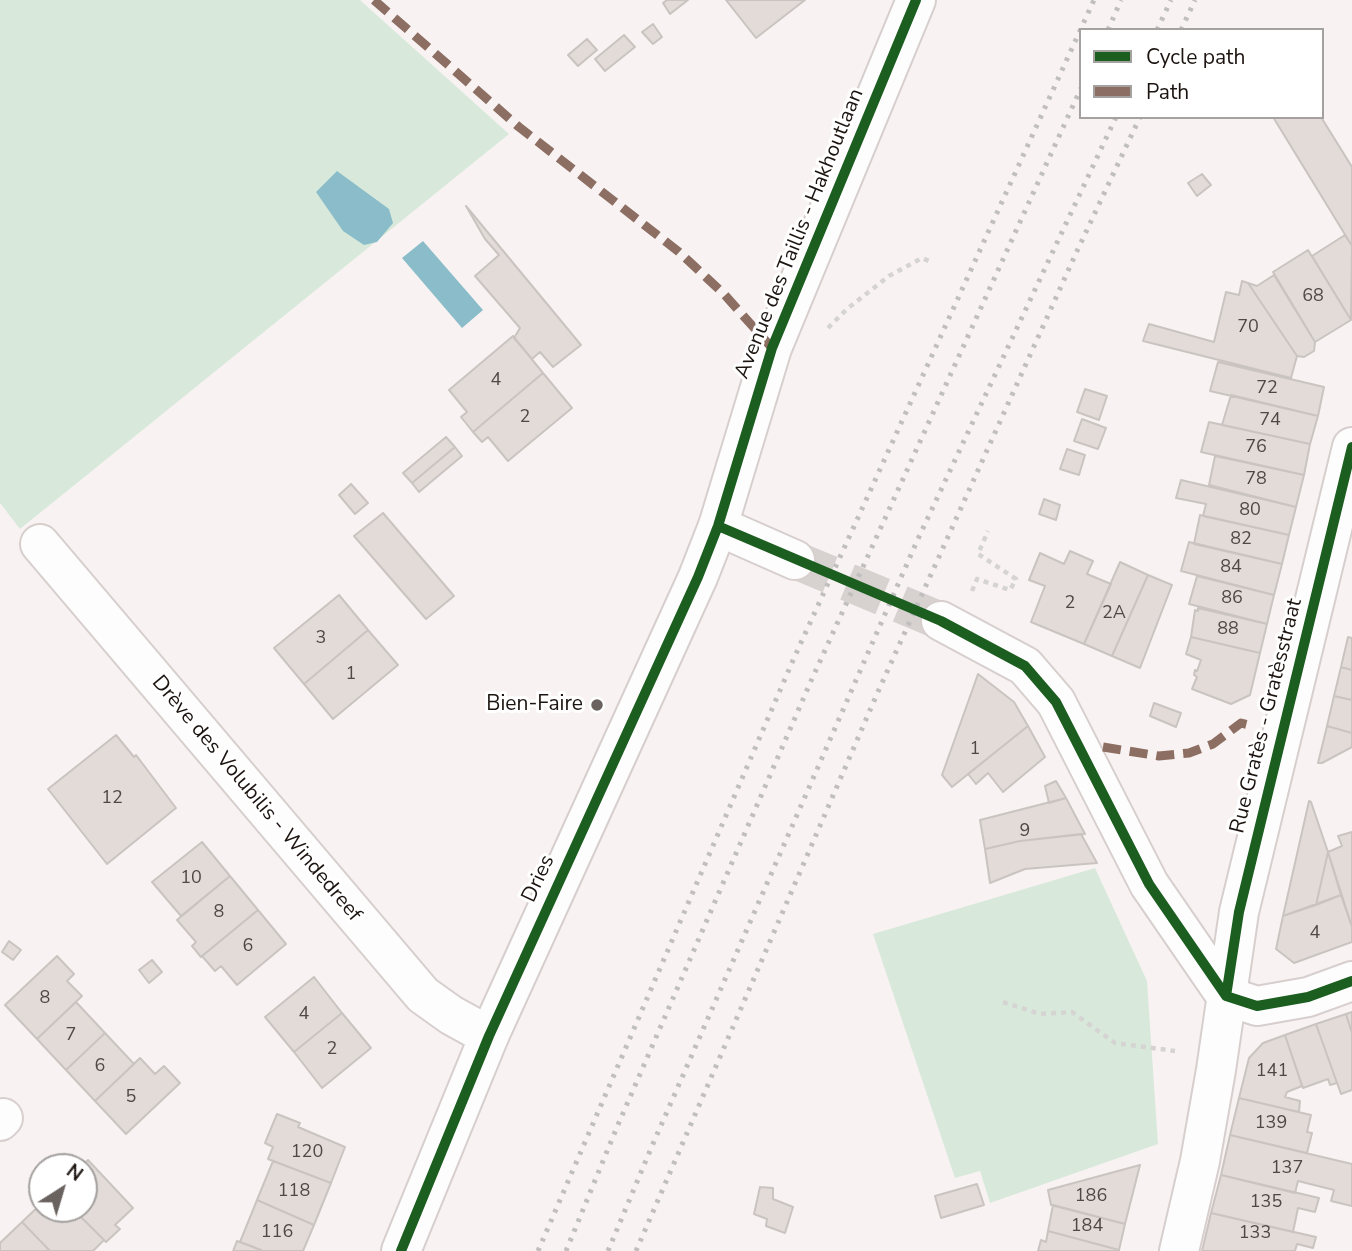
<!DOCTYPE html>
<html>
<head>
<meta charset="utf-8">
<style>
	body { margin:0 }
	#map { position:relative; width:1352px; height:1251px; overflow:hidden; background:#f8f3f2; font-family:"Nunito Sans",sans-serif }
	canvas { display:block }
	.legend { position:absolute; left:1079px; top:28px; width:245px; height:91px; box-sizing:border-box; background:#fff; border:2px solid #a4a19f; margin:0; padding:9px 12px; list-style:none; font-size:21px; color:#1c1410 }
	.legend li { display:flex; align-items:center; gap:14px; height:35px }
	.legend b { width:35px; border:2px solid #a4a19f }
	.north { position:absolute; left:28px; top:1153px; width:70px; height:70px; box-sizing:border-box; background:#fff; border:2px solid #a4a19f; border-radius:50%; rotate:37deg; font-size:19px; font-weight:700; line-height:28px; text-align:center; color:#1c1410 }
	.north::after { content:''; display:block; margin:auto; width:24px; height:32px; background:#69625f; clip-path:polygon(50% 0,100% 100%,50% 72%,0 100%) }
</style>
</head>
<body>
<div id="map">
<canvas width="1352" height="1251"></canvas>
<ul class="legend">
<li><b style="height:9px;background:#1b5e20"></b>Cycle path</li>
<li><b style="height:9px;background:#8d6e63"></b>Path</li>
</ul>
<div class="north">N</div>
</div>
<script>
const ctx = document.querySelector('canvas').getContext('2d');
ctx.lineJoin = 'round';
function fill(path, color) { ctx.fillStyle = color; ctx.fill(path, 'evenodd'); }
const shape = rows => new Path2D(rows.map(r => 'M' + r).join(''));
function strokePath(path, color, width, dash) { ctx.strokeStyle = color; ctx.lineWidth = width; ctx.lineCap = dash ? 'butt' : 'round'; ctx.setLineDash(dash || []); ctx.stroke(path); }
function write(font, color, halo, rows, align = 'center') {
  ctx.font = font + ' "Nunito Sans",sans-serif'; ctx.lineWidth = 6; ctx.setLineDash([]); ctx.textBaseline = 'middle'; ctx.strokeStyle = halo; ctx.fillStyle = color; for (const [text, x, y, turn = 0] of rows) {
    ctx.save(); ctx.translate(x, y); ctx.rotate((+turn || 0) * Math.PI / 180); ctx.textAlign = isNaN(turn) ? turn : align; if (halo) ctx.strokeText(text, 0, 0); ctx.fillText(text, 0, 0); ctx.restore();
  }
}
const green = shape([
	[0,0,360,0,509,134,20,529,0,503],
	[1095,868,1147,981,1158,1144,990,1203,980,1171,955,1178,873,934]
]);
const water = shape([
	[337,171,389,209,393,223,377,242,364,245,343,231,316,192],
	[423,241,483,310,462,328,402,258]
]);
const building = shape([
	[667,0,688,0,670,14,663,3,667,0],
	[726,0,805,0,756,38,726,0],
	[653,24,662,37,653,44,642,32,653,24],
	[624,35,635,47,605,71,595,59,624,35],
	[587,39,597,50,578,66,568,55,587,39],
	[1273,117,1321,117,1352,167,1352,246,1273,117],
	[1202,174,1211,185,1197,196,1188,183,1202,174],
	[466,206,581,345,553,367,540,352,532,359,514,338,520,328,475,276,499,255,485,239,466,206],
	[1345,235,1352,246,1351,320,1312,256,1345,235],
	[1308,250,1351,320,1315,342,1273,272,1308,250],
	[1274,275,1315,342,1314,351,1304,357,1297,356,1248,283,1257,286,1274,275],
	[1242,281,1248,283,1297,356,1291,378,1143,341,1149,324,1214,342,1226,292,1239,295,1242,281],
	[513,336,543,373,473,432,461,417,467,412,449,390,513,336],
	[1218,362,1324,387,1318,416,1210,391,1218,362],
	[543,373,572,408,508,461,488,437,482,442,473,432,543,373],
	[1085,389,1107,396,1099,420,1077,412,1085,389],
	[1231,395,1318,416,1310,444,1222,425,1231,395],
	[1082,419,1106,428,1098,449,1074,441,1082,419],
	[1209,422,1310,444,1304,475,1201,452,1209,422],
	[446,437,455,447,412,483,403,473,446,437],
	[455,447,462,456,419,492,412,483,455,447],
	[1067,449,1085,455,1079,475,1060,469,1067,449],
	[1215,456,1304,475,1296,507,1209,485,1215,456],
	[1181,480,1296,507,1289,535,1203,516,1206,504,1176,498,1181,480],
	[351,484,368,503,355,514,339,495,351,484],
	[1044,499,1060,505,1056,520,1039,514,1044,499],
	[383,513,454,596,426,619,354,536,383,513],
	[1200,515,1289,535,1282,564,1194,544,1200,515],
	[1189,542,1282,564,1274,595,1181,571,1189,542],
	[1070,551,1093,561,1087,574,1111,584,1084,644,1031,622,1045,586,1029,580,1040,553,1064,564,1070,551],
	[1120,562,1148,575,1112,656,1084,644,1120,562],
	[1148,575,1172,585,1140,668,1112,656,1148,575],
	[1197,576,1274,595,1267,624,1189,604,1197,576],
	[339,595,368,630,304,684,274,648,339,595],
	[1198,608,1267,624,1260,653,1191,637,1195,610,1198,611,1198,608],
	[368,630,398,665,333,719,304,684,368,630],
	[1191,637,1260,653,1250,695,1231,704,1192,689,1197,677,1194,675,1195,670,1197,671,1201,660,1186,654,1191,637],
	[1348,637,1352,638,1352,670,1341,667,1348,637],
	[1341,667,1352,670,1352,700,1334,696,1341,667],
	[978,674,1014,702,1028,726,952,787,942,775,978,674],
	[1334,696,1352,700,1352,733,1327,726,1334,696],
	[1154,703,1181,713,1176,727,1150,716,1154,703],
	[1028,726,1045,757,1003,792,988,773,976,784,968,774,1028,726],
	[1327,726,1352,733,1352,747,1322,763,1318,763,1327,726],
	[116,735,134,757,136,755,176,808,107,864,48,789,116,735],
	[1056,781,1066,798,1049,803,1045,786,1056,781],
	[1066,798,1085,834,1020,841,985,849,980,820,1066,798],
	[1309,801,1311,802,1328,852,1316,905,1283,916,1309,801],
	[1352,832,1352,927,1328,852,1342,846,1338,836,1352,832],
	[1081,834,1097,863,1025,869,990,883,985,849,1020,841,1081,834],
	[202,842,230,876,181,916,152,882,202,842],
	[1328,852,1341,895,1316,905,1328,852],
	[230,876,258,910,201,957,192,946,196,942,177,920,230,876],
	[1341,895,1352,927,1352,942,1294,963,1276,949,1283,916,1341,895],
	[258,910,286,944,237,985,221,966,215,971,202,956,258,910],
	[9,941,21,950,13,960,2,952,9,941],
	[57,956,74,974,67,981,82,996,37,1039,5,1005,57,956],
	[152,960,162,972,149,983,139,970,152,960],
	[314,977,342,1013,294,1052,265,1017,314,977],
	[76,1002,105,1033,66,1070,37,1039,76,1002],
	[1352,1012,1352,1033,1346,1014,1352,1012],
	[342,1013,371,1048,322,1088,294,1052,342,1013],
	[1346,1014,1352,1033,1352,1090,1341,1094,1316,1024,1346,1014],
	[1316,1024,1337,1083,1330,1085,1328,1079,1303,1088,1285,1035,1316,1024],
	[105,1033,134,1064,95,1101,66,1070,105,1033],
	[1285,1035,1302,1086,1287,1092,1285,1097,1300,1101,1299,1112,1239,1098,1249,1058,1263,1043,1285,1035],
	[140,1058,155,1074,164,1066,180,1083,126,1134,95,1101,140,1058],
	[1239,1098,1311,1115,1307,1132,1312,1133,1307,1153,1230,1135,1239,1098],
	[277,1114,300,1123,298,1127,345,1147,331,1183,268,1159,273,1147,265,1143,277,1114],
	[1230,1135,1352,1164,1352,1206,1331,1201,1334,1190,1298,1181,1295,1193,1221,1175,1230,1135],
	[88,1160,133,1208,115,1225,120,1229,106,1242,73,1209,84,1209,84,1167,80,1167,88,1160],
	[273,1161,331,1183,314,1225,257,1200,273,1161],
	[1140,1165,1125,1224,1051,1205,1048,1190,1140,1165],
	[1221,1175,1319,1198,1315,1212,1298,1208,1293,1232,1211,1213,1221,1175],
	[977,1184,984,1205,941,1218,935,1196,977,1184],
	[760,1187,773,1188,773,1199,793,1207,785,1233,766,1226,767,1219,754,1214,760,1187],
	[257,1200,314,1225,303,1251,263,1251,240,1242,257,1200],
	[42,1203,42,1209,73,1209,104,1240,93,1251,50,1251,22,1222,42,1203],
	[1053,1205,1125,1224,1119,1250,1048,1231,1053,1205],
	[1211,1213,1316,1237,1313,1248,1297,1244,1295,1251,1202,1251,1211,1213],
	[22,1222,50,1251,0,1251,0,1243,22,1222],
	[1048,1231,1119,1250,1119,1251,1038,1251,1041,1240,1046,1242,1048,1231],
	[237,1241,251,1246,263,1251,233,1251,237,1241]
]);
const streetTunnel = shape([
	[795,560,941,621]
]);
const path = shape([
	[828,328,847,309,889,276,922,258,929,261],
	[972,591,977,579,1010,590,1016,579,978,554,988,531],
	[1003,1002,1040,1014,1072,1012,1115,1043,1175,1051]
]);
const street = shape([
	[718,526,795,560],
	[40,544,423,995,451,1015,489,1036],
	[941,621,1025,666,1056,702,1149,884,1226,996,1257,1006,1308,997,1352,981],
	[0,1121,3,1118],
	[1179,1251,1200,1161,1216,1070,1239,912,1352,447]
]);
const secondary = shape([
	[401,1251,489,1036,698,577,718,526,772,348,916,0]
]);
const rail = shape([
	[1108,30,1121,0],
	[1157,30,1171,0],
	[1181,30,1195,0],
	[538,1251,794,658,1094,0],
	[566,1251,617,1127,811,681,1081,88],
	[608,1251,652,1146,917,541,1116,117],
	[636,1251,877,694,1077,251,1140,117]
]);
const quiet = shape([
	[374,0,519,127,679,252,724,294,772,348],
	[1103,747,1159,756,1189,753,1213,744,1241,723,1253,726]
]);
const cycleway = shape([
	[718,526,941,621,1025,666,1056,702,1149,884,1226,996,1257,1006,1308,997,1352,981],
	[1226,996,1239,912,1352,447],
	[401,1251,489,1036,698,577,718,526,772,348,916,0]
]);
const markers = [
	[597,705,7,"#69625f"]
];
const numberNames = [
	["68",1313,297],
	["70",1248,328],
	["4",496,381],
	["72",1267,389],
	["2",525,418],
	["74",1270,421],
	["76",1256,448],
	["78",1256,480],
	["80",1250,511],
	["82",1241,540],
	["84",1231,568],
	["86",1232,599],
	["2",1070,604],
	["2A",1114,614],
	["88",1228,630],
	["3",321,639],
	["1",351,675],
	["1",975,750],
	["12",112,799],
	["9",1025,832],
	["10",191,879],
	["8",219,913],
	["4",1315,934],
	["6",248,947],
	["8",45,999],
	["4",304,1015],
	["7",71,1036],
	["2",332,1050],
	["6",100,1067],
	["141",1272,1072],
	["5",131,1098],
	["139",1271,1124],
	["120",307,1153],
	["137",1287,1169],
	["118",294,1192],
	["186",1091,1197],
	["135",1266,1203],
	["184",1087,1227],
	["116",277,1233],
	["133",1255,1234]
];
const streetNames = [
	["Avenue des Taillis - Hakhoutlaan",800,234,-68],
	["Rue Gratès - Gratèsstraat",1267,716,-76],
	["Drève des Volubilis - Windedreef",256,799,50],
	["Dries",539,879,-65]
];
const poiNames = [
	["Bien-Faire",583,705]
];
fill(green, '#d8e9db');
fill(water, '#8abdc9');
fill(building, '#e2dbd8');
strokePath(building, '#cac4c1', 2);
strokePath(streetTunnel, '#d7d2d0', 38, [38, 19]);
strokePath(street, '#d6cfcd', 42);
strokePath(secondary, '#d6cfcd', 42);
strokePath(path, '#d5d4d3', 4.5, [5, 5]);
strokePath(street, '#fefdfd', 38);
strokePath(secondary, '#fefdfd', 38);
strokePath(rail, '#c0bebe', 5, [3.5, 7]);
strokePath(quiet, '#8d6e63', 9, [18, 9]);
strokePath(cycleway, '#1b5e20', 10);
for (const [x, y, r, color] of markers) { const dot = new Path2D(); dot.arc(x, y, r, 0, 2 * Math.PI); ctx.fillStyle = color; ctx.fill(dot); strokePath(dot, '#fff', 2.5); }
write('18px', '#504844', null, numberNames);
write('21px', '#1c1410', '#fff', streetNames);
write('21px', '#1c1410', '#fff', poiNames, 'right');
</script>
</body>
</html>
